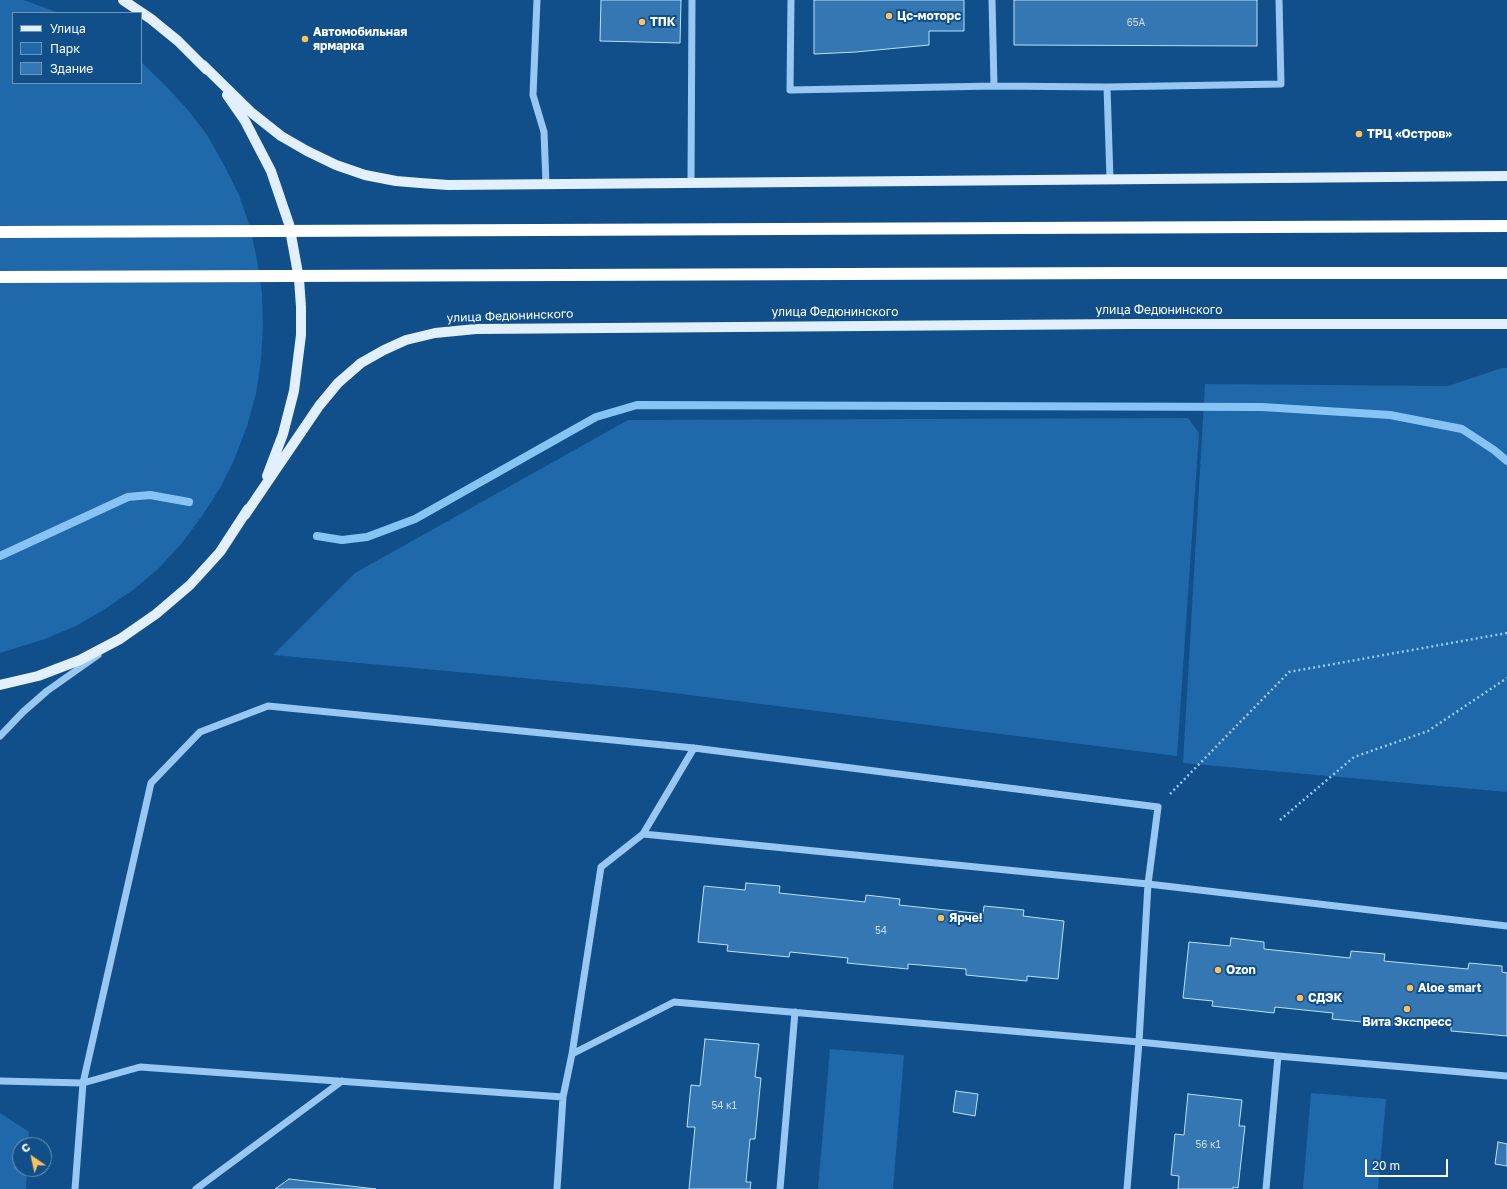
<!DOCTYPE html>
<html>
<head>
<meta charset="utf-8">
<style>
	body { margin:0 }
	#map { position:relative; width:1507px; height:1189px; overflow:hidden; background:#114f8b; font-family:"Golos Text",sans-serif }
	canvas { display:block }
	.legend { position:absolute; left:12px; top:12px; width:130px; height:72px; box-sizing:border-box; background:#114f8b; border:1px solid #7095b9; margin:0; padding:5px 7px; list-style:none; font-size:12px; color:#fff }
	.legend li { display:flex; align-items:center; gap:8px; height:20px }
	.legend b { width:20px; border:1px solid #7095b9 }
	.north { position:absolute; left:12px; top:1137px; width:40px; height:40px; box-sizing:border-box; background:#114f8b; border:1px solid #7095b9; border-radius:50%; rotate:326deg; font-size:11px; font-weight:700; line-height:16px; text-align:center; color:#fff }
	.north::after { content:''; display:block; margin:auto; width:14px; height:18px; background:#ffc157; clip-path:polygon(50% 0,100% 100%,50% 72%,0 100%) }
	.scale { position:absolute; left:1365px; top:1159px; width:83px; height:18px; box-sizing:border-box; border:2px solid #fff; border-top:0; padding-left:5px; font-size:12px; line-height:14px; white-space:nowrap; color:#fff; -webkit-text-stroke:3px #114f8b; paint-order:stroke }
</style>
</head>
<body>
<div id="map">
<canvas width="1507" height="1189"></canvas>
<ul class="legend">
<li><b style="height:5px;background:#e1efff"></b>Улица</li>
<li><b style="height:11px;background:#1f68a9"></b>Парк</li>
<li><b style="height:11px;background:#3477b2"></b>Здание</li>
</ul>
<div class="north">С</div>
<div class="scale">20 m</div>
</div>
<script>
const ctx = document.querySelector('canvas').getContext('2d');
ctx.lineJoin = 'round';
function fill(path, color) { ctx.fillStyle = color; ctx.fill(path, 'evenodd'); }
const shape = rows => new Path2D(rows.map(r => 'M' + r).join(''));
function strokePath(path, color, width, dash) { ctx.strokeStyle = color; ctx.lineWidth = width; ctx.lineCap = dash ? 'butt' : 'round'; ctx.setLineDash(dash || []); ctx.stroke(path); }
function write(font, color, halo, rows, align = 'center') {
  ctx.font = font + ' "Golos Text",sans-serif'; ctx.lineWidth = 4; ctx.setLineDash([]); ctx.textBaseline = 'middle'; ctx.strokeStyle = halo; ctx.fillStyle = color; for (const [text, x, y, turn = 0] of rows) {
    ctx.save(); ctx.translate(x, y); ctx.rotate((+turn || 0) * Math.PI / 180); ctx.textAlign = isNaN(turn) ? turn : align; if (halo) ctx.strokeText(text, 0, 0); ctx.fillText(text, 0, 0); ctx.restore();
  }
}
const green = shape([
	[0,0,24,0,59,13,13,13,13,83,141,83,141,62,164,84,187,109,207,135,224,165,239,195,250,227,257,260,262,293,263,327,261,360,256,394,247,426,235,458,220,488,202,516,182,543,159,568,133,590,105,609,76,626,45,639,0,653],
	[1502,368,1507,368,1507,792,1183,763,1205,384,1448,386],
	[1188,418,1199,433,1177,756,642,689,273,655,355,573,628,420],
	[830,1049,904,1055,893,1189,818,1189],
	[1311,1093,1386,1099,1378,1189,1303,1189],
	[0,1113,29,1132,28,1145,20,1145,20,1169,27,1169,26,1189,0,1189]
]);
const stream = shape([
	[317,536,342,540,367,537,415,519,596,417,637,405,1262,407,1390,415,1462,429,1494,450,1507,461],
	[0,556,128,497,150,495,189,502]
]);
const building = shape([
	[601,0,681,0,680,43,600,41,601,0],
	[814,0,964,0,964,31,929,31,929,45,856,52,814,54,814,0],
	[1014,0,1257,0,1257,46,1014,45,1014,0],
	[746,883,780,886,779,893,865,902,866,895,900,899,899,905,983,914,984,906,1005,908,1024,910,1023,916,1064,921,1058,979,1027,976,1027,981,966,975,966,969,908,964,908,969,847,963,848,958,790,952,789,957,727,951,728,945,698,942,704,886,745,890,746,883],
	[1231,938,1264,942,1264,949,1350,958,1351,951,1385,954,1384,961,1468,969,1469,963,1502,966,1502,972,1507,973,1507,1036,1451,1031,1451,1025,1393,1020,1393,1025,1332,1019,1333,1013,1275,1007,1274,1013,1212,1006,1213,1001,1183,998,1189,942,1230,946,1231,938],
	[705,1039,759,1044,755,1077,761,1078,755,1139,750,1139,746,1182,751,1182,750,1189,689,1189,695,1127,687,1127,691,1085,700,1086,705,1039],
	[956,1091,978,1094,975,1116,953,1112,956,1091],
	[1188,1094,1242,1100,1239,1126,1245,1126,1238,1188,1233,1187,1233,1189,1178,1189,1179,1176,1171,1175,1175,1134,1184,1135,1188,1094],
	[1498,1142,1507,1144,1507,1166,1495,1164,1498,1142],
	[289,1179,376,1189,275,1189,289,1179]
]);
const path = shape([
	[1170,794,1289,672,1507,633],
	[1280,820,1354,757,1428,731,1507,678]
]);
const minor = shape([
	[537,0,533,95,544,132,546,184],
	[791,0,790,90,994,86,1107,87,1281,84,1279,0],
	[992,0,994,86],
	[1107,87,1110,179],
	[691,182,692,0],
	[0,736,23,712,47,691,98,655],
	[643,834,1148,884,1507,926],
	[572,1054,674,1002,1139,1042,1278,1056,1507,1076],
	[0,1081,83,1083,140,1067,563,1097,557,1189],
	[563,1097,572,1054,601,867,643,834,694,748],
	[75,1189,83,1083,151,783,200,732,268,706,694,748,1158,807,1148,884,1139,1042,1127,1189],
	[196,1189,342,1081],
	[780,1189,795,1012],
	[1266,1189,1278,1056]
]);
const major = shape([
	[123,0,151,19,178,41,207,70],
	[203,65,252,113,281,136,307,151,336,165,365,175,396,181,420,183,448,185,1507,176],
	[227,95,245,121,271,171,289,224,299,279,301,307,301,335,294,391,283,434,267,476],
	[245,515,319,406,338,383,361,363,384,350,406,340,435,333,476,329,1126,324,1507,324],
	[0,685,38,676,80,660,120,639,156,614,190,585,220,552,248,509]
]);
const highway = shape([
	[539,230,1507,226],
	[1130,273,1507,273]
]);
const highwayBridge = shape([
	[0,232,539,230],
	[0,277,1130,273]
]);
const markers = [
	[889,16,4,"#ffc157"],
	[642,22,4,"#ffc157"],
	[305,39,4,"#ffc157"],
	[1359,134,4,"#ffc157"],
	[941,918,4,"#ffc157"],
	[1218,970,4,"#ffc157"],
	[1410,988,4,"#ffc157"],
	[1300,998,4,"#ffc157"],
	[1407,1009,4,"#ffc157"]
];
const numberNames = [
	["65А",1136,23],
	["54",881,931],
	["54 к1",724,1106],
	["56 к1",1208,1145]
];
const poiNames = [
	["Цс-моторс",897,16],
	["ТПК",650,22],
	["Автомобильная",313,32],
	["ярмарка",313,46],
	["ТРЦ «Остров»",1367,134],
	["Ярче!",949,918],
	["Ozon",1226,970],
	["Aloe smart",1418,988],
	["СДЭК",1308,998],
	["Вита Экспресс",1407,1022,"center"]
];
const streetNames = [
	["улица Федюнинского",1159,310],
	["улица Федюнинского",835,312],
	["улица Федюнинского",510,316,-2]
];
fill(green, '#1f68a9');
strokePath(stream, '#88c3f5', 8);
fill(building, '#3477b2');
strokePath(building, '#bddffd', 1);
strokePath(path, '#97c7f2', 2.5, [2, 3]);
strokePath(minor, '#97c7f2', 7);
strokePath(major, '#e1efff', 10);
strokePath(highway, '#fff', 12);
strokePath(highwayBridge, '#fff', 12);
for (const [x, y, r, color] of markers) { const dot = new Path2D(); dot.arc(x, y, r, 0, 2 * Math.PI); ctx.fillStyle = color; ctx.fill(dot); strokePath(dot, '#114f8b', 1.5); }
write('10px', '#ccddec', null, numberNames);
write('bold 12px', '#fff', '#114f8b', poiNames, 'left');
write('12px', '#fff', '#114f8b', streetNames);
</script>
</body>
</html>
